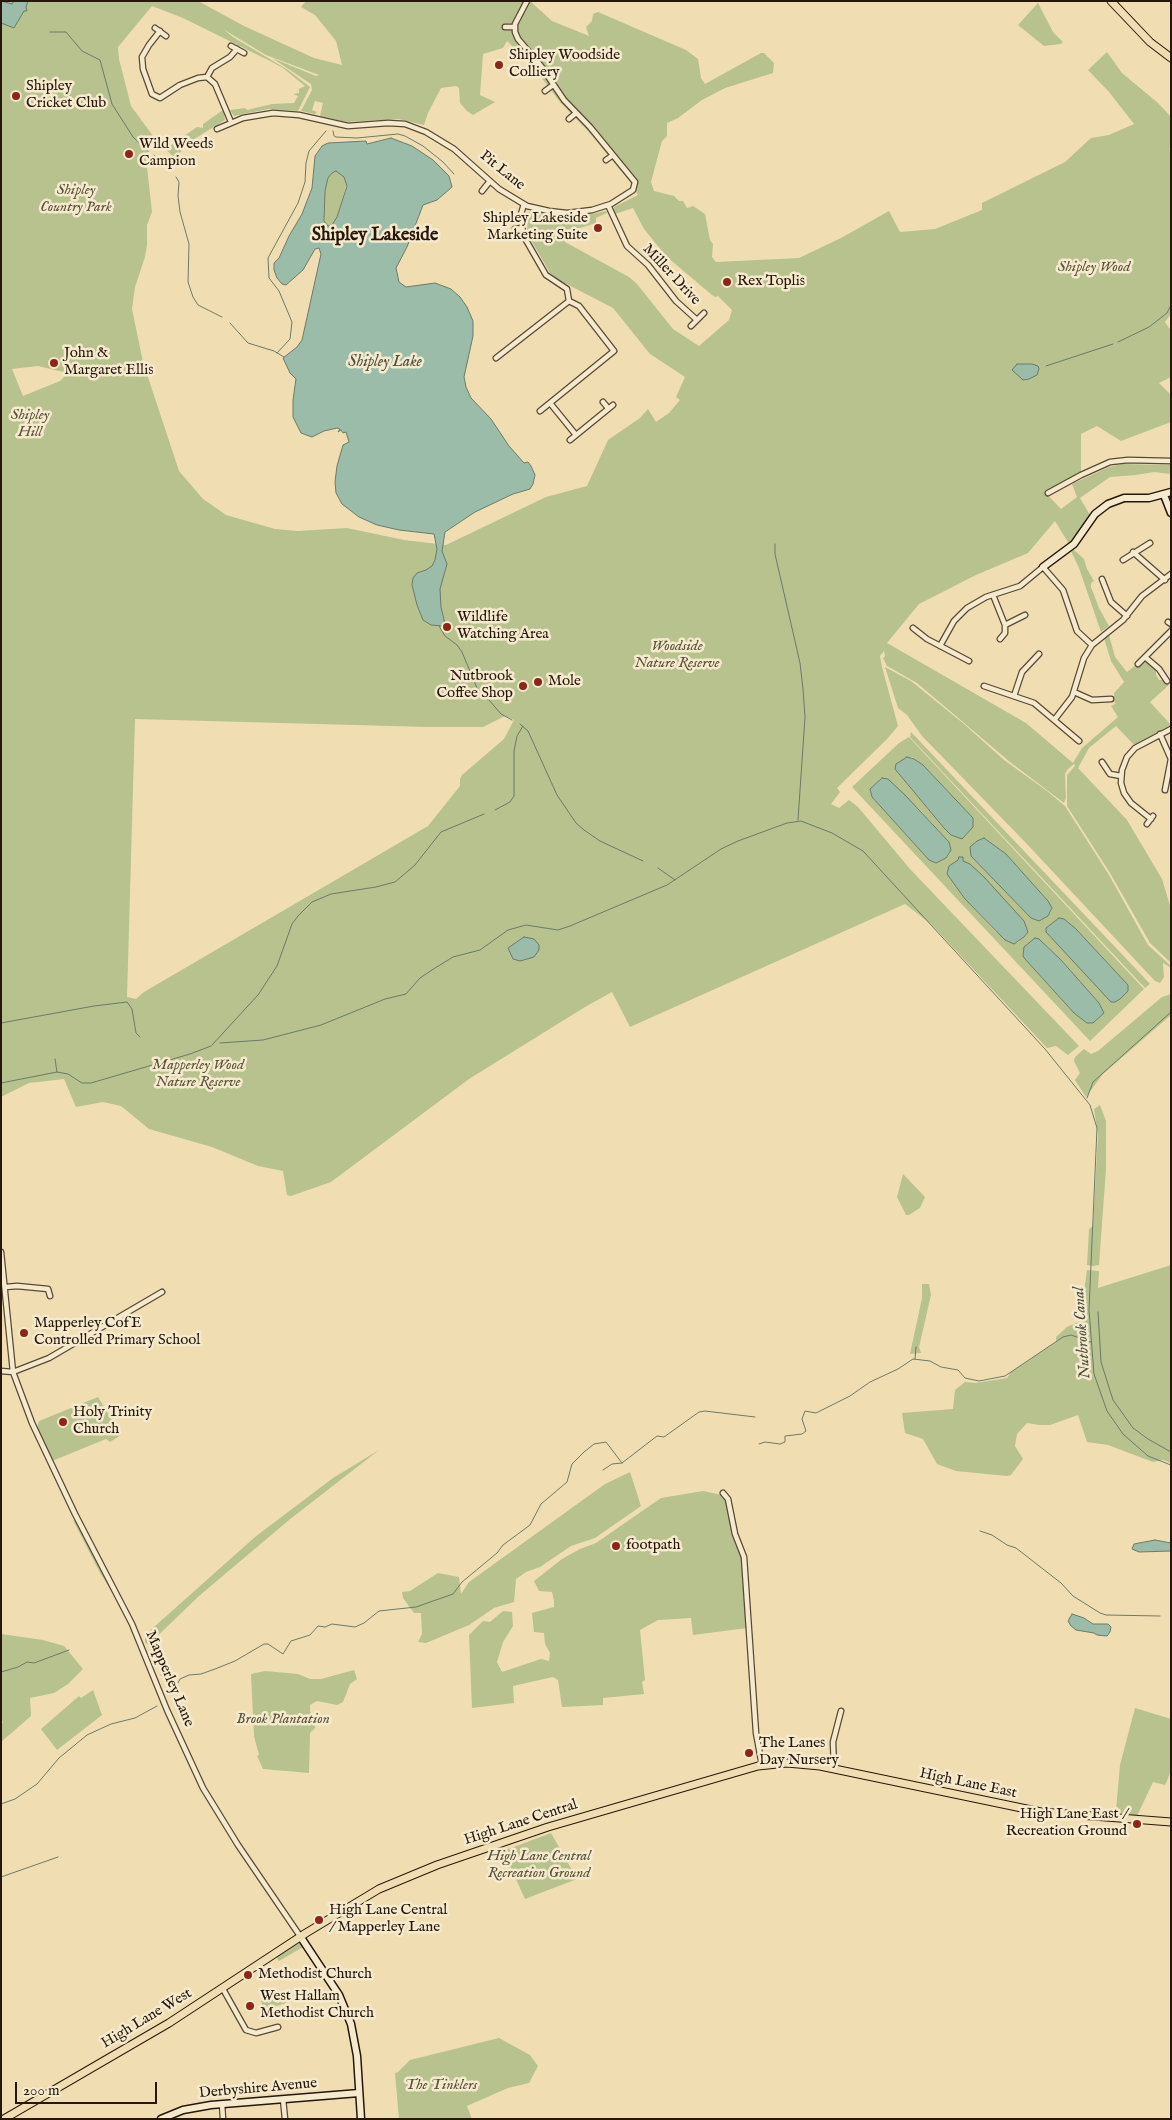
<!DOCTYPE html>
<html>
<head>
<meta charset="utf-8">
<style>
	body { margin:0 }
	#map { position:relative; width:1172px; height:2120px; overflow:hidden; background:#f0deb2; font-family:"IM FELL English",serif }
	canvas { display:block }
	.frame { position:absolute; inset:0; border:2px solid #26160b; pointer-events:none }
	.scale { position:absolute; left:15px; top:2082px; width:142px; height:22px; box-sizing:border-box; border:2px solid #26160b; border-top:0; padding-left:6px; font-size:15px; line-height:18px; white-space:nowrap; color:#26160b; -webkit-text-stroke:4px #f5eacd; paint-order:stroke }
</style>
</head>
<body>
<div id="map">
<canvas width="1172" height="2120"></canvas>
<div class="frame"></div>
<div class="scale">200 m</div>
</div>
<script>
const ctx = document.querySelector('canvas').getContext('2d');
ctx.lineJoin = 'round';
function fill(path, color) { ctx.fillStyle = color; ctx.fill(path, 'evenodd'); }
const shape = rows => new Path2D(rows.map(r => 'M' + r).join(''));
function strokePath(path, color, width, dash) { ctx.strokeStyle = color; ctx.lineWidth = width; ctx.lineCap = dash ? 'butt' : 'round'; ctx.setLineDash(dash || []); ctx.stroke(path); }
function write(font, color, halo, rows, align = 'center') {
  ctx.font = font + ' "IM FELL English",serif'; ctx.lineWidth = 5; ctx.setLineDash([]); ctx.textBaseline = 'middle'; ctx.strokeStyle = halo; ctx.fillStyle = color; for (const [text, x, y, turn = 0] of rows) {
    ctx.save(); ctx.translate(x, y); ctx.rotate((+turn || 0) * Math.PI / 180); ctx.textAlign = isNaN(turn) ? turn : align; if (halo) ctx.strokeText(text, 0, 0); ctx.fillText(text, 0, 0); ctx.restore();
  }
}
const green = shape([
	[1,1,198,1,244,26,314,58,342,65,336,41,315,15,301,7,306,1,530,1,552,21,589,36,586,27,592,21,593,14,598,12,686,50,698,59,701,78,705,84,761,53,764,53,774,63,773,73,725,88,702,100,678,118,667,123,667,136,662,141,651,182,654,191,674,196,679,201,683,201,687,208,693,206,705,214,710,240,713,244,712,257,716,262,799,258,841,238,889,211,900,232,935,229,982,210,982,203,1065,162,1091,138,1109,135,1134,124,1109,92,1088,70,1107,52,1122,73,1158,103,1171,117,1171,147,1169,149,1171,151,1171,314,1165,322,1171,331,1171,377,1159,383,1171,395,1171,422,1121,441,1097,426,1081,434,1081,472,1045,492,1061,509,1077,497,1072,484,1109,467,1121,464,1171,465,1171,474,1154,472,1136,475,1110,477,1080,498,1090,515,1069,544,1055,521,1028,553,976,575,919,604,887,643,1026,723,1073,763,1082,748,1118,717,1111,706,1115,704,1114,693,1124,682,1111,661,1104,638,1109,635,1115,657,1127,672,1137,664,1139,666,1147,661,1156,668,1156,675,1159,680,1164,680,1169,685,1150,702,1171,725,1134,745,1116,726,1089,748,1078,768,1127,820,1162,879,1171,909,1171,963,1150,943,1110,873,1067,806,1067,775,1075,766,1074,764,1068,769,1065,774,1066,798,1064,803,1010,762,917,683,887,666,883,658,885,656,884,651,880,656,882,667,898,726,887,739,837,788,840,792,831,804,839,808,849,800,858,807,910,869,1079,1046,1068,1055,1056,1046,1047,1048,931,924,905,904,630,1027,612,992,585,1007,469,1079,331,1182,291,1196,287,1195,283,1171,258,1166,212,1147,149,1129,121,1106,103,1102,76,1107,64,1079,29,1083,1,1097],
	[152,6,183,18,272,62,283,68,305,86,299,89,299,93,293,94,298,96,294,103,272,104,247,110,245,108,230,110,234,116,268,109,298,111,310,87,288,70,233,37,223,29,266,55,319,75,316,76,272,58,311,84,312,90,301,111,315,114,317,112,312,110,315,101,323,103,320,116,346,122,399,119,424,125,428,113,441,88,456,86,459,88,460,103,467,111,473,115,495,102,480,95,483,54,503,48,507,41,515,49,518,47,560,102,587,130,630,182,638,195,614,207,615,214,633,208,644,229,667,257,712,295,715,297,718,296,732,310,729,320,699,346,673,329,637,284,629,277,565,242,561,237,564,235,564,230,577,229,596,223,596,218,607,213,606,211,586,215,564,217,532,211,526,213,528,235,550,273,559,280,613,308,650,354,685,377,676,397,680,400,669,413,656,422,648,409,640,418,608,440,587,486,546,497,446,545,404,540,347,528,298,531,275,529,226,515,219,510,203,499,179,471,143,362,132,309,135,287,145,257,147,245,147,225,152,212,146,158,152,144,156,140,131,106,119,59,118,47],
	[38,366,68,373,60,381,23,396,12,369],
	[505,716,514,720,504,739,462,775,460,779,460,786,428,826,144,992,136,999,127,997,135,719,429,727,483,727],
	[1038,3,1053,32,1063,42,1061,44,1044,46,1018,25],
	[223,110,225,120,191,141,175,158,161,145,169,143,170,146,197,127,203,128,203,124],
	[336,171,344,176,347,183,337,217,333,224,328,226,325,223,324,216,325,191,328,178,332,173],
	[1073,549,1084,559,1087,569,1094,581,1091,583,1091,587,1099,608,1109,626,1101,632,1079,568,1071,551],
	[885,667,911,681,964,724,1004,760,1047,791,1065,806,1109,875,1148,945,1171,966,1171,968,1163,963,1164,977,1160,983,1155,981,1026,843,922,736,907,715,898,708],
	[911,732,1136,969,1150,984,1145,988,910,737],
	[909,737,1144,989,1090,1041,852,787,899,743],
	[912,757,930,772,972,817,967,834,962,838,951,835,944,828,900,775,897,769],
	[880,780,912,806,918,808,949,842,950,853,946,858,936,863,929,860,872,797,870,789],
	[984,838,1006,854,1048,901,1052,910,1048,916,1041,920,1031,918,971,856,971,852,975,842],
	[958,860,1024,921,1027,934,1024,937,1017,943,996,932,965,899,947,874],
	[1051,924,1075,928,1128,985,1128,991,1120,999,1049,936,1048,928],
	[1034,940,1043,943,1061,960,1099,1003,1104,1013,1091,1024,1074,1013,1025,959,1023,952],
	[1171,994,1171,1015,1103,1074,1086,1097,1075,1080,1080,1073,1074,1061,1075,1057,1084,1049,1091,1054,1098,1051,1162,997],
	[1100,1105,1106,1121,1106,1169,1099,1265,1093,1266,1087,1265,1089,1229,1093,1226,1098,1135,1094,1109],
	[903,1174,925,1197,920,1208,909,1215,906,1215,897,1197],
	[1171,1265,1171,1463,1163,1460,1153,1462,1108,1445,1087,1442,1078,1415,1050,1425,1039,1425,1027,1423,1017,1434,1015,1446,1023,1459,1011,1475,1007,1476,956,1471,937,1464,923,1439,905,1433,902,1413,953,1409,955,1390,965,1382,975,1383,1007,1378,1011,1372,1056,1342,1056,1337,1067,1327,1080,1321,1087,1270,1099,1271,1098,1288],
	[922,1284,929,1284,931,1295,919,1347,921,1353,910,1354,922,1298],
	[98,1397,121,1435,110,1442,106,1439,52,1461,37,1428,39,1421],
	[379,1450,289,1520,199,1596,148,1645,145,1642,145,1635,255,1537,333,1478],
	[630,1472,641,1506,595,1538,571,1546,540,1567,526,1572,516,1579,514,1602,494,1608,469,1625,426,1643,418,1642,422,1634,421,1613,414,1613,403,1598,402,1592,410,1591,438,1573,459,1577,461,1594,469,1582,605,1484],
	[703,1491,722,1495,727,1499,732,1535,741,1557,747,1628,693,1635,691,1618,658,1620,640,1630,645,1680,642,1682,644,1694,603,1698,603,1705,562,1707,558,1680,553,1677,513,1686,514,1703,472,1708,469,1635,483,1621,490,1622,503,1611,512,1612,513,1626,503,1642,497,1662,502,1672,541,1659,549,1661,550,1653,545,1644,544,1633,534,1632,532,1613,554,1607,554,1601,552,1592,539,1591,534,1581,562,1559,580,1549,596,1543,661,1498],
	[73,1520,76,1521,119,1603,100,1573],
	[1,1634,43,1640,64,1646,83,1669,68,1684,54,1693,30,1698,31,1716,1,1742,1,1724,3,1723,1,1717],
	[354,1670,357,1679,350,1684,343,1702,337,1705,317,1701,310,1705,310,1711,315,1719,315,1728,310,1733,309,1773,263,1769,257,1756,259,1755,254,1736,251,1674,265,1671,298,1674,310,1679,321,1679],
	[93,1690,102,1715,57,1750,41,1729,79,1696,81,1698],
	[1135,1708,1171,1719,1171,1770,1167,1781,1165,1785,1153,1782,1137,1816,1120,1813,1116,1811,1120,1765],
	[551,1833,577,1879,525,1899,503,1851],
	[299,1943,303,1947,279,1961,276,1957],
	[280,1992,282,1992,286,2003,264,2010,261,2001,267,1999,268,2001,271,2000,270,1995],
	[499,2038,530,2055,538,2066,529,2083,508,2088,467,2106,472,2119,399,2119,395,2073,398,2072,410,2060]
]);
const water = shape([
	[1,1,12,4,14,1,28,1,26,7,27,11,24,11,14,28,1,23,1,1],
	[391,138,412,146,433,160,449,176,452,187,437,200,423,205,407,247,396,268,399,282,406,287,435,283,451,289,460,297,467,307,473,321,473,336,464,377,466,387,471,398,491,419,509,446,524,463,528,462,531,466,535,475,533,484,530,489,513,494,475,512,445,532,442,551,447,564,440,589,441,607,445,624,444,626,431,625,423,620,417,605,412,585,413,578,417,573,426,570,432,566,435,560,437,549,434,534,399,530,377,525,359,517,342,504,336,493,335,482,337,466,343,445,349,442,346,432,343,433,341,430,338,432,340,429,337,428,324,431,312,437,301,433,293,417,293,400,296,379,290,373,283,358,297,347,302,340,321,254,319,248,315,249,303,270,286,285,282,284,277,278,274,270,274,263,279,258,289,236,302,214,312,188,315,156,322,146,328,143,366,141,367,144,391,138],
	[336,171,344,177,347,186,337,217,332,225,328,226,324,221,325,191,328,178,332,173,336,171],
	[1017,364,1032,364,1038,366,1039,369,1037,375,1029,379,1023,380,1012,370,1017,364],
	[907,757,914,759,923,765,973,818,973,827,962,839,951,835,944,828,895,769,896,764,907,757],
	[882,778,888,779,905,795,949,842,951,850,946,858,936,863,929,860,872,797,870,789,882,778],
	[984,838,1006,854,1048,901,1052,908,1048,916,1039,921,1031,918,971,856,970,847,977,841,984,838],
	[959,857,963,857,963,861,970,864,984,877,1024,921,1028,932,1024,937,1014,944,1005,940,965,899,947,874,949,866,958,860,959,857],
	[1059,918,1064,919,1075,928,1128,985,1128,991,1120,999,1115,1002,1111,1002,1046,932,1046,928,1059,918],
	[524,937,534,939,539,945,539,950,534,957,520,961,513,959,508,948,524,937],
	[1035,938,1039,939,1061,960,1099,1003,1104,1013,1093,1023,1087,1023,1074,1013,1025,959,1023,956,1024,947,1035,938],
	[1155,1540,1171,1543,1171,1551,1139,1552,1132,1549,1134,1544,1155,1540],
	[1072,1614,1084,1618,1093,1624,1108,1624,1111,1627,1110,1632,1107,1636,1097,1635,1094,1633,1076,1630,1071,1626,1068,1621,1072,1614]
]);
const stream = shape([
	[50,32,66,32,82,51,100,60,112,104,133,137,148,151],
	[333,131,334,136,336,137,357,138,398,134,405,136,423,146,443,162,454,174],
	[154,155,167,168],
	[176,177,179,182,178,196,180,212,189,244,188,282,193,297,198,305,222,317],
	[230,323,248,343,274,351,284,357],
	[1118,342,1149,327,1167,313,1171,305],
	[277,353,290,339,292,322,279,291,269,278,268,258,298,203,305,182,306,163,309,151,326,131],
	[1046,366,1113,344],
	[775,544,775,554,800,663,803,689,805,717,798,820],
	[439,626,445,636,457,645,462,652,479,693,489,700,501,714,512,720],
	[520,724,528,731,557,795,576,823,584,830,600,841,643,861],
	[495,810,510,802,514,796,514,751,517,736,523,726],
	[658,868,675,880],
	[1,1023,94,1006,127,1002,132,1009,136,1033,140,1037],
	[220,1043,263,1040,321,1025,385,999,406,994,420,978,435,968,453,957,480,950,508,930,526,925,558,930,570,926,667,885,721,849,738,841,787,823,801,821,832,833,863,851,1045,1049,1090,1105,1097,1128,1089,1310,1094,1374,1107,1411,1123,1434,1148,1456,1171,1465],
	[212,1045,258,995,277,966,292,924,298,916,312,902,331,894,376,887,395,882,415,865,441,832,484,814],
	[55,1059,57,1072],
	[1,1083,57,1072,68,1074,82,1083,91,1083,190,1054,211,1046],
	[1087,1098,1093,1082,1171,1012],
	[1098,1312,1101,1362,1113,1400,1133,1428,1148,1439,1171,1452],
	[915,1359,916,1347],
	[759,1444,765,1442,780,1444,785,1442,785,1436,802,1434,806,1431,802,1419,805,1411,816,1413,850,1396,870,1382,898,1369,913,1359,930,1361,941,1367,958,1370,965,1378,979,1381,1005,1376,1063,1337,1071,1335,1091,1342],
	[603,1470,612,1464,622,1463,657,1436,664,1437,699,1412,705,1411,755,1417],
	[980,1531,992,1535,1007,1545,1016,1548,1061,1583,1073,1596,1100,1613,1106,1615,1160,1616],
	[1,1672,18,1667,27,1662,34,1663,69,1650],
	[161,1675,178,1683,180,1679,189,1675,201,1674,215,1669,235,1661,264,1644,268,1644,283,1654,291,1641,310,1635,318,1626,325,1627,332,1624,355,1627,364,1623,379,1611,416,1607,453,1594,462,1582,497,1553,503,1545,530,1525,541,1504,567,1482,572,1464,584,1452,594,1444,606,1442,622,1463],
	[1,1804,15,1799,37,1784,59,1758,87,1735,111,1724,135,1718,157,1706],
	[1,1877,58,1857]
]);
const street = shape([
	[505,27,515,27],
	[155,28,166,36],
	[160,31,149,45,142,57,143,69,152,94,160,98,180,85,198,78,207,77,215,84,231,122],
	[231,46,244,53],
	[207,77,212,68,230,57,237,49],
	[545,91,553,85],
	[569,119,576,113],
	[217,129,243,118,273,113,299,115,348,126,388,123,405,124,426,132,454,149,499,189,527,206,549,211,567,213,592,210,611,204,633,190,635,182,590,127,564,100,541,66,518,39,515,32,515,24,527,1],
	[606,160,613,155],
	[482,191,490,181],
	[524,204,521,214,523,235,546,275,567,289,569,301],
	[608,205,627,246,648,265,676,301,697,320],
	[515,229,522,228],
	[691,326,704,313],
	[496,358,569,301],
	[603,402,608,408],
	[550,403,576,435],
	[540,411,614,351,579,306,569,301],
	[570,440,613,405],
	[1048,493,1081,475,1110,462,1128,460,1171,461],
	[1133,552,1165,580],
	[1123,560,1150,543],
	[1102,579,1111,602,1127,616],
	[993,595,1005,625,1005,633,1000,639],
	[1168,622,1171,624],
	[1005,625,1025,615],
	[913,628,927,639,969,661],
	[940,646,954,621,967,608,986,597,1020,586,1043,567,1063,590,1077,631,1092,645],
	[1145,657,1159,669,1167,681],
	[1138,664,1171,631],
	[984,686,1034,703,1079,741],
	[1074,692,1092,700,1111,699],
	[1014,696,1022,672,1039,654],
	[1055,719,1072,697,1084,658,1092,645,1123,620,1142,596,1171,574],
	[1160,734,1171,759,1165,790],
	[1102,762,1110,774,1121,776],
	[1151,819,1131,803,1124,793,1121,783,1122,770,1127,757,1135,748,1171,729],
	[1147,824,1153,816],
	[1,1252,13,1372,32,1423,75,1514,132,1624,167,1710,203,1788,238,1845,300,1936],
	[6,1287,17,1286,48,1289,50,1296],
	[1,1371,13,1372,49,1358,162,1292],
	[723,1493,728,1499,735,1534,744,1557,756,1733,762,1765],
	[834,1768,833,1742,841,1711],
	[223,1989,246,2030,256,2033,278,2027],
	[283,2099,285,2119],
	[222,2104,223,2119]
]);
const secondary = shape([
	[1164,495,1171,513],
	[1043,567,1074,544,1095,514,1108,504,1124,498,1149,498,1171,492],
	[300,1936,339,1995,351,2024,357,2056,361,2119],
	[161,2119,183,2110,211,2105,359,2093]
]);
const primary = shape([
	[1111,1,1150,42,1171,58],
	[4,2119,169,2023,306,1933,379,1889,437,1865,548,1827,758,1766,787,1763,820,1766,1041,1812,1171,1822]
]);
const markers = [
	[499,65,5,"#8f2418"],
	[16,96,5,"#8f2418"],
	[129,154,5,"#8f2418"],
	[598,228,5,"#8f2418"],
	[727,282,5,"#8f2418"],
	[54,363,5,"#8f2418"],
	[447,627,5,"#8f2418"],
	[538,682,5,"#8f2418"],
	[523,686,5,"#8f2418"],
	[24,1333,5,"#8f2418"],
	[63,1422,5,"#8f2418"],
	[616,1546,5,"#8f2418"],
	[749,1753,5,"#8f2418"],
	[1137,1824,5,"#8f2418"],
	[319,1920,5,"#8f2418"],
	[248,1975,5,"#8f2418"],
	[250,2006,5,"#8f2418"]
];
const poiNames = [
	["Shipley Woodside",509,56],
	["Colliery",509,73],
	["Shipley",26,87],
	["Cricket Club",26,104],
	["Wild Weeds",139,145],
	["Campion",139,162],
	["Shipley Lakeside",588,219,"right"],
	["Marketing Suite",588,236,"right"],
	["Rex Toplis",737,282],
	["John &",64,354],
	["Margaret Ellis",64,371],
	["Wildlife",457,618],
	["Watching Area",457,635],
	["Nutbrook",513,677,"right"],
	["Coffee Shop",513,694,"right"],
	["Mole",548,682],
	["Mapperley CofE",34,1324],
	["Controlled Primary School",34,1341],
	["Holy Trinity",73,1413],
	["Church",73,1430],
	["footpath",626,1546],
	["The Lanes",759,1744],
	["Day Nursery",759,1761],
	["High Lane East /",1127,1815,"right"],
	["Recreation Ground",1127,1832,"right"],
	["High Lane Central",329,1911],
	["/ Mapperley Lane",329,1928],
	["Methodist Church",258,1975],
	["West Hallam",260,1997],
	["Methodist Church",260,2014]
];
const streetNames = [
	["Pit Lane",502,171,39],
	["Miller Drive",671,275,47],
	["Mapperley Lane",169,1679,67],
	["High Lane East",968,1784,12],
	["High Lane Central",521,1823,-18],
	["High Lane West",147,2019,-31],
	["Derbyshire Avenue",258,2089,-5]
];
const parkNames = [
	["Shipley",76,191],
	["Country Park",76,208],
	["Shipley Wood",1094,268],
	["Shipley",30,416],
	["Hill",30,433],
	["Woodside",677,647],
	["Nature Reserve",677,664],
	["Mapperley Wood",198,1066],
	["Nature Reserve",198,1083],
	["Brook Plantation",283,1720],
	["High Lane Central",539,1857],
	["Recreation Ground",539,1874],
	["The Tinklers",441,2086]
];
const waterNames = [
	["Shipley Lake",385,363],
	["Nutbrook Canal",1083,1333,-94]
];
const quarterNames = [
	["Shipley Lakeside",375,236]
];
fill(green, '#b7c28e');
fill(water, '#9bbca9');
strokePath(water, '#6c7a6a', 1);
strokePath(stream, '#6c7a6a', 1);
strokePath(street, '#584835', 7);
strokePath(secondary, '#26160b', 9);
strokePath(primary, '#26160b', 9);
strokePath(street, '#f5eacd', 4.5);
strokePath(secondary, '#f5eacd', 6);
strokePath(primary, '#f0deb2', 7);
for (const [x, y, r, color] of markers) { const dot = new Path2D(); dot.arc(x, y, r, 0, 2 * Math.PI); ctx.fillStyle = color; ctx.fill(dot); strokePath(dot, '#f5eacd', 2); }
write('15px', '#26160b', '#f5eacd', poiNames, 'left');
write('15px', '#26160b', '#f5eacd', streetNames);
write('italic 15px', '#595239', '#f5eacd', parkNames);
write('italic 16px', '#4f5042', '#f5eacd', waterNames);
write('bold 18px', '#26160b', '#f5eacd', quarterNames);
</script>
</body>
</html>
